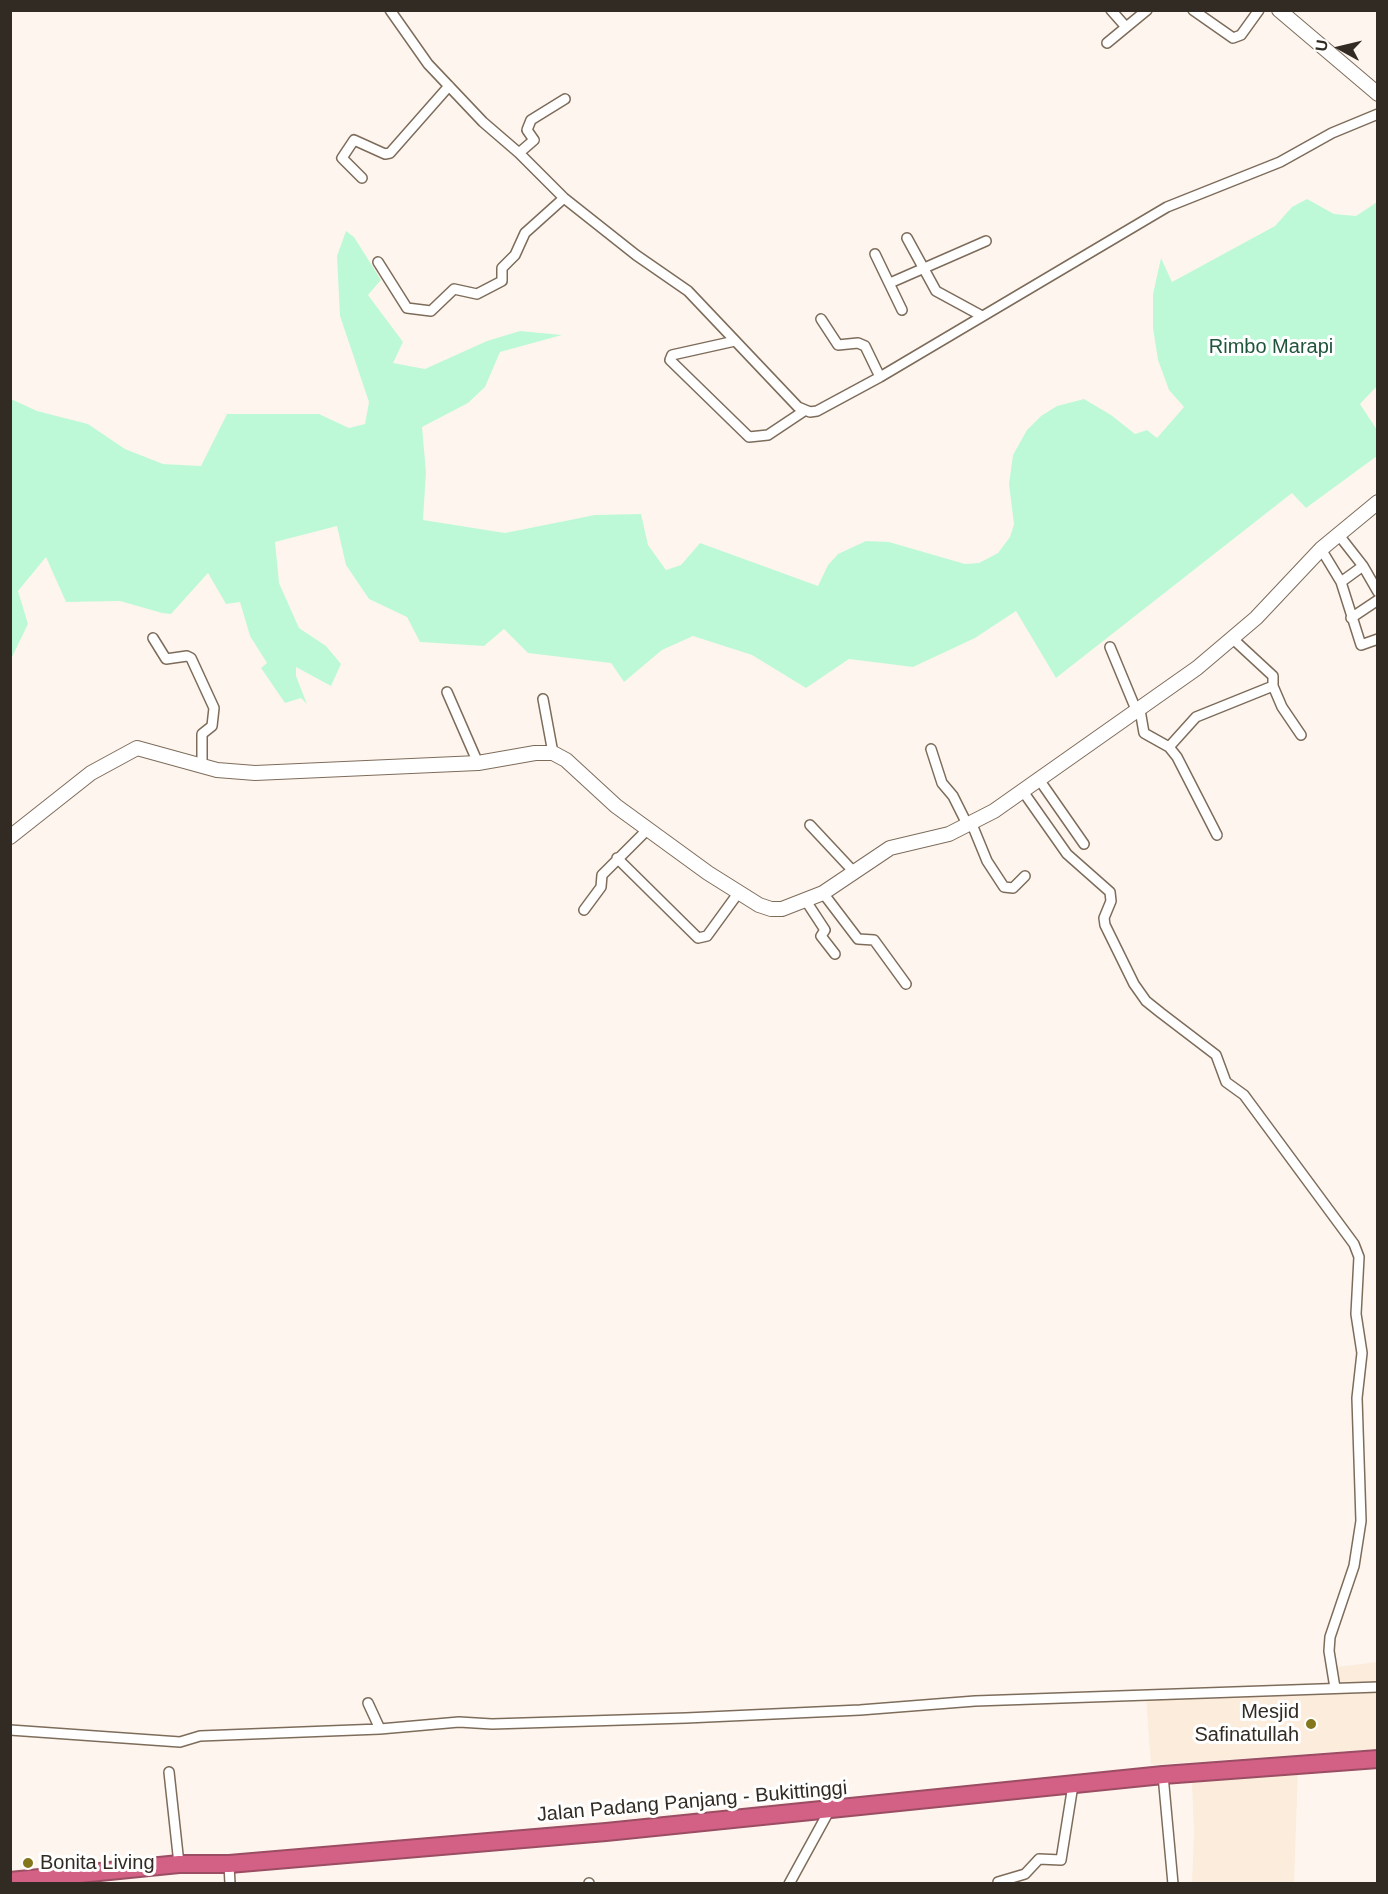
<!DOCTYPE html>
<html>
<head>
<meta charset="utf-8">
<style>
	body { margin:0 }
	#map { position:relative; width:1388px; height:1894px; overflow:hidden; background:#fef6ee; font-family:Arial,sans-serif }
	canvas { display:block }
	.frame { position:absolute; inset:0; border:12px solid #322b23; pointer-events:none }
	.north { position:absolute; left:1310px; top:18px; width:60px; height:60px; -webkit-text-stroke:4px #fff; paint-order:stroke; rotate:278deg; font-size:16px; font-weight:700; line-height:24px; text-align:center; color:#322b23 }
	.north::after { content:''; display:block; margin:auto; width:21px; height:27px; background:#322b23; clip-path:polygon(50% 0,100% 100%,50% 72%,0 100%) }
</style>
</head>
<body>
<div id="map">
<canvas width="1388" height="1894"></canvas>
<div class="frame"></div>
<div class="north">U</div>
</div>
<script>
const ctx = document.querySelector('canvas').getContext('2d');
ctx.lineJoin = 'round';
function fill(path, color) { ctx.fillStyle = color; ctx.fill(path, 'evenodd'); }
const shape = rows => new Path2D(rows.map(r => 'M' + r).join(''));
function strokePath(path, color, width, dash) { ctx.strokeStyle = color; ctx.lineWidth = width; ctx.lineCap = dash ? 'butt' : 'round'; ctx.setLineDash(dash || []); ctx.stroke(path); }
function write(font, color, halo, rows, align = 'center') {
  ctx.font = font + ' Arial,sans-serif'; ctx.lineWidth = 6; ctx.setLineDash([]); ctx.textBaseline = 'middle'; ctx.strokeStyle = halo; ctx.fillStyle = color; for (const [text, x, y, turn = 0] of rows) {
    ctx.save(); ctx.translate(x, y); ctx.rotate((+turn || 0) * Math.PI / 180); ctx.textAlign = isNaN(turn) ? turn : align; if (halo) ctx.strokeText(text, 0, 0); ctx.fillText(text, 0, 0); ctx.restore();
  }
}
const built = shape([
	[1377,1662,1377,1749,1151,1765,1146,1697,1330,1686,1330,1668],
	[1298,1769,1294,1883,1192,1884,1194,1834,1192,1781]
]);
const green = shape([
	[1307,199,1334,214,1356,216,1377,202,1377,386,1360,404,1377,430,1377,456,1306,508,1292,493,1056,678,1016,611,975,638,913,667,849,659,806,688,752,655,693,636,662,650,624,682,611,663,528,653,504,629,484,646,420,642,407,617,369,599,346,565,337,526,275,542,279,583,299,628,326,646,341,664,331,686,296,667,296,676,307,704,301,698,285,703,261,668,267,663,250,636,240,602,226,604,208,573,171,614,162,613,120,601,66,602,46,557,18,591,28,624,11,659,11,399,37,411,88,424,125,449,163,464,201,466,227,414,319,414,349,428,365,424,369,402,340,316,337,256,346,231,354,237,381,280,368,295,403,342,393,363,425,369,487,341,520,331,562,335,500,352,485,387,468,403,422,427,426,472,423,520,505,533,595,515,641,514,648,545,666,570,681,565,700,543,818,586,828,565,838,554,866,541,889,542,965,564,979,563,998,553,1010,537,1014,524,1009,484,1013,455,1027,430,1041,416,1057,406,1084,399,1111,415,1135,434,1147,430,1157,438,1184,407,1169,390,1158,360,1153,328,1153,294,1161,258,1172,282,1275,226,1292,207]
]);
const street = shape([
	[390,10,428,64,483,122,519,153,564,198,636,255,688,291,798,407,810,412,817,411,880,377,1167,207,1280,162,1332,133,1378,114],
	[1111,10,1126,27],
	[1193,10,1233,38,1241,35,1259,10],
	[1107,43,1147,10],
	[519,153,534,140,527,130,531,120,565,99],
	[362,178,342,158,354,140,385,154,390,153,449,86],
	[907,238,936,291,982,316],
	[875,254,902,310],
	[378,262,407,308,431,311,454,289,477,294,502,281,502,268,515,255,525,233,564,198],
	[890,283,986,241],
	[821,319,838,345,858,343,865,346,880,377],
	[735,341,672,355,670,360,749,437,768,435,804,411],
	[1338,534,1363,566,1378,592],
	[1321,549,1341,582,1361,645,1378,639],
	[1341,582,1363,566],
	[1351,618,1378,600],
	[153,638,166,659,187,656,191,658,214,708,212,726,202,734,202,765],
	[1233,639,1273,676,1273,686,1282,707,1301,735],
	[1110,647,1137,712],
	[447,692,478,763],
	[543,699,553,753],
	[1140,710,1144,733,1169,747,1177,757,1217,835],
	[1169,747,1196,717,1273,686],
	[931,749,942,783,953,796,967,824],
	[1038,778,1084,844],
	[1022,790,1067,854,1110,892,1111,901,1104,918,1105,925,1134,984,1146,1001,1161,1013,1216,1055,1226,1082,1244,1095,1354,1244,1359,1257,1356,1314,1362,1353,1357,1398,1361,1521,1354,1566,1330,1637,1329,1651,1335,1688],
	[971,822,987,861,1004,887,1013,888,1025,876],
	[810,825,853,871],
	[617,858,698,938,707,936,739,892],
	[823,893,858,939,874,940,906,984],
	[806,901,825,930,821,936,835,954],
	[584,910,601,887,602,875,647,830],
	[368,1703,380,1729],
	[10,1730,180,1742,200,1736,380,1729,459,1722,492,1724,686,1718,860,1710,975,1701,1378,1687],
	[169,1772,179,1864],
	[1163,1775,1173,1884],
	[229,1864,230,1884],
	[998,1882,1025,1874,1039,1859,1061,1860,1073,1785],
	[589,1884,589,1883],
	[789,1884,829,1811]
]);
const secondary = shape([
	[1279,10,1378,94],
	[10,837,91,773,137,748,217,770,255,773,478,763,535,753,553,753,566,760,616,806,708,873,759,905,771,909,782,909,823,893,890,848,949,834,994,811,1197,668,1256,618,1321,549,1378,502]
]);
const highway = shape([
	[10,1881,179,1864,229,1864,606,1832,1163,1775,1378,1759]
]);
const markers = [
	[1311,1724,6,"#84761a"],
	[28,1863,6,"#84761a"]
];
const parkNames = [
	["Rimbo Marapi",1271,347]
];
const poiNames = [
	["Mesjid",1299,1712],
	["Safinatullah",1299,1735],
	["Bonita Living",40,1863,"left"]
];
const streetNames = [
	["Jalan Padang Panjang - Bukittinggi",692,1802,-5]
];
fill(built, '#fbecdc');
fill(green, '#bef9d7');
strokePath(street, '#7e6c5b', 12);
strokePath(secondary, '#7e6c5b', 16);
strokePath(highway, '#9b4d63', 20);
strokePath(street, '#fff', 9);
strokePath(secondary, '#fff', 14);
strokePath(highway, '#d36085', 16);
for (const [x, y, r, color] of markers) { const dot = new Path2D(); dot.arc(x, y, r, 0, 2 * Math.PI); ctx.fillStyle = color; ctx.fill(dot); strokePath(dot, '#fff', 2); }
write('20px', '#1f553b', '#fff', parkNames);
write('20px', '#322b23', '#fff', poiNames, 'right');
write('20px', '#322b23', '#fff', streetNames);
</script>
</body>
</html>
